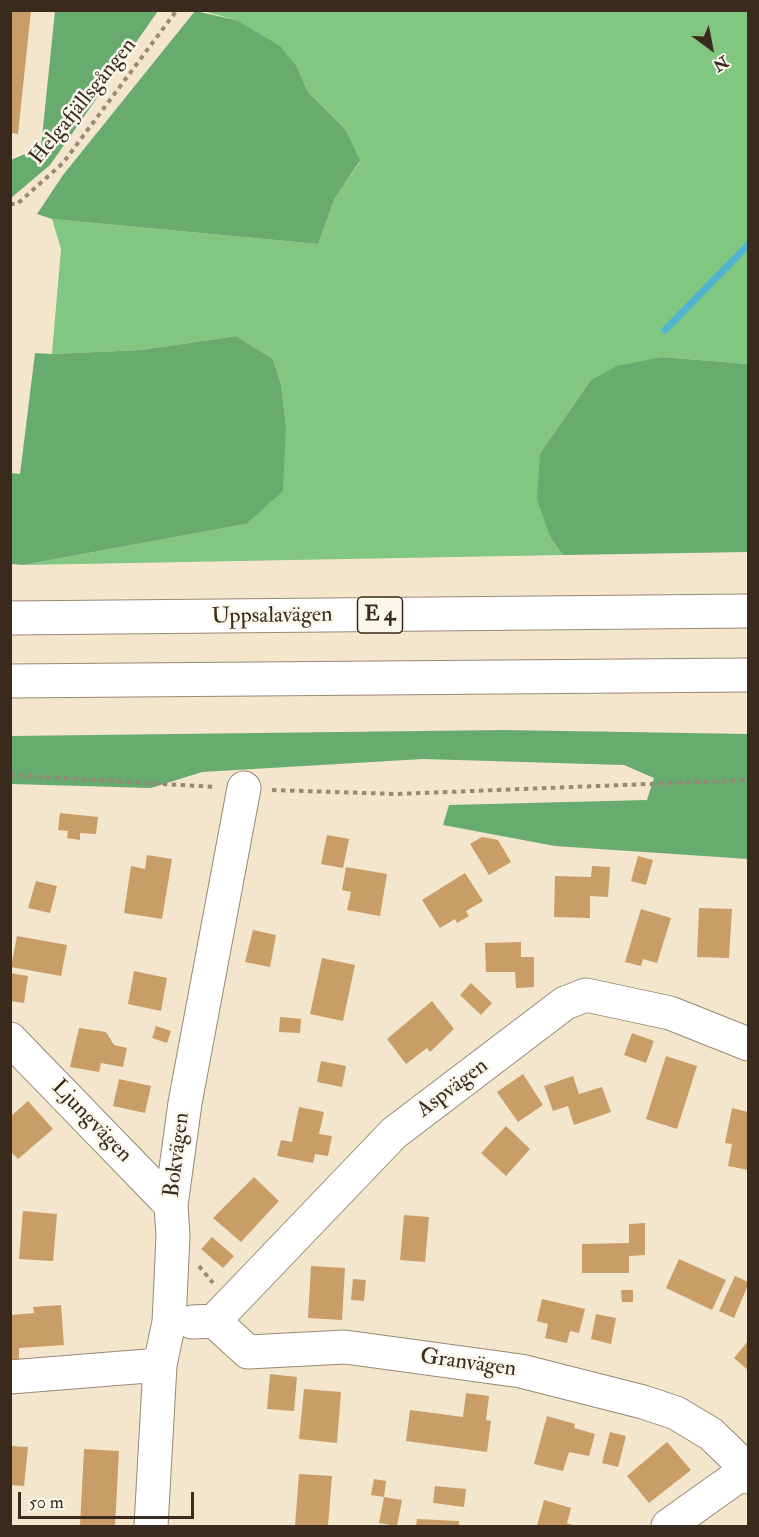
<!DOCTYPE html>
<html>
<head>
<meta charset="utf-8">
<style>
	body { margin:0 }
	#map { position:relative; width:759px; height:1537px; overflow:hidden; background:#f4e6cd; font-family:"IM FELL Double Pica",serif }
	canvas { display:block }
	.frame { position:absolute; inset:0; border:12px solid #3b2a1e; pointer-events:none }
	.north { position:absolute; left:681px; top:18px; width:60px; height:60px; -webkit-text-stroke:4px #fbf7ec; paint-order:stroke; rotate:148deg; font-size:16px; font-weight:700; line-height:24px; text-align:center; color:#3b2a1e }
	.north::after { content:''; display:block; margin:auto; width:21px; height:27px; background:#3b2a1e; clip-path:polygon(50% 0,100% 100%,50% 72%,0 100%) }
	.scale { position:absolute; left:18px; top:1492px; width:176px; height:27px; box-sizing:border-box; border:3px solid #3b2a1e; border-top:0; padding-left:8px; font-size:18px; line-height:21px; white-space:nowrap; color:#3b2a1e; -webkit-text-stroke:4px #fbf7ec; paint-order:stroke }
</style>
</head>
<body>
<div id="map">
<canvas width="759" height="1537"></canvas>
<div class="frame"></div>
<div class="north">N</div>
<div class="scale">50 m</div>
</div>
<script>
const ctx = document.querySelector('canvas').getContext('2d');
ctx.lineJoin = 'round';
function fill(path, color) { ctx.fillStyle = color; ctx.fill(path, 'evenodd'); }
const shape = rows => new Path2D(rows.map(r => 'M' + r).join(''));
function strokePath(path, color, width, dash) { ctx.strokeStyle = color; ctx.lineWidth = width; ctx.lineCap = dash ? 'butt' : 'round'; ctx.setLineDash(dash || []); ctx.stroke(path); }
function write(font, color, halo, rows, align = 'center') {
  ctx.font = font + ' "IM FELL Double Pica",serif'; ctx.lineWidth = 5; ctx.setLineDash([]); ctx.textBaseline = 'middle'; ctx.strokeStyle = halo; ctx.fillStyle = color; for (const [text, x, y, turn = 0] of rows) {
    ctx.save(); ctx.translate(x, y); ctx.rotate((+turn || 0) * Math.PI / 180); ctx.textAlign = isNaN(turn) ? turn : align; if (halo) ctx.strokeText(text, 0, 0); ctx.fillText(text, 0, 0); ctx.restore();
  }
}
const green = shape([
	[203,11,748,11,748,364,662,357,591,380,540,453,546,520,551,539,563,555,23,565,246,524,286,425,281,384,273,359,236,336,141,350,52,354,61,249,52,219,318,244,335,198,360,162,346,130,308,92,297,67,236,20]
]);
const forest = shape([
	[55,11,158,11,50,165,11,198,11,160,41,147],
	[195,11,236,20,280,46,297,67,308,92,346,130,360,161,335,198,318,244,52,219,37,214,63,175],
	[236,336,273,359,281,384,286,425,283,491,246,524,23,565,11,564,11,473,20,474,35,353,52,354,141,350],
	[662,357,748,364,748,552,563,555,551,539,537,499,540,453,591,380,617,366],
	[504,730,748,734,748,859,555,846,443,825,449,805,647,800,654,778,624,765,423,759,202,772,151,788,11,784,11,736]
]);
const stream = shape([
	[665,330,748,245]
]);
const building = shape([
	[10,10,31,10,18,134,10,133],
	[60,813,98,817,96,834,80,833,80,840,67,838,68,831,58,830],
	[327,835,349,839,343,868,321,864],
	[482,837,498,840,511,862,489,875,470,844],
	[147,855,172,859,162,919,124,913,131,866,145,869],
	[638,856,653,860,646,885,631,881],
	[592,866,610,867,608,897,590,896,590,918,554,917,555,876,591,877],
	[346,867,387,874,380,916,347,910,351,892,342,890],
	[465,873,483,901,466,911,469,916,457,923,455,919,440,928,422,900],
	[36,881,57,886,50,913,28,908],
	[699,908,732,909,729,958,697,957],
	[641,909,671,918,657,963,643,959,641,966,625,962],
	[253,930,276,935,270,967,245,962],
	[17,936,67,945,61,976,11,967],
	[521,942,521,957,534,957,534,987,516,988,515,972,486,972,485,943],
	[322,958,355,965,343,1021,310,1014],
	[134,971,167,978,161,1011,128,1004],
	[10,973,28,976,24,1003,10,1001],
	[471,983,492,1003,481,1015,460,995],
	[432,1001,454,1029,430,1052,427,1048,406,1064,387,1039],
	[280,1017,301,1019,300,1033,279,1032],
	[156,1026,171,1031,167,1043,152,1038],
	[79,1028,106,1032,114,1045,127,1048,123,1067,101,1063,99,1072,70,1067],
	[632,1033,654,1041,646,1063,624,1055],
	[666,1056,697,1066,677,1129,646,1119],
	[321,1061,346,1066,342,1087,317,1082],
	[523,1074,543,1105,518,1122,497,1092],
	[573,1076,579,1094,602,1087,611,1112,574,1125,568,1106,553,1111,544,1086],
	[119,1079,151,1086,145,1113,113,1106],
	[28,1101,53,1129,18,1159,10,1151,10,1117],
	[299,1107,324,1112,319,1134,332,1136,328,1156,315,1154,313,1163,277,1156,281,1140,292,1142],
	[732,1108,748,1112,748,1170,728,1166,732,1144,725,1143],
	[506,1126,530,1149,506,1176,481,1153],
	[254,1177,279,1201,241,1242,213,1218],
	[23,1211,57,1214,53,1261,19,1259],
	[404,1215,429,1217,425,1262,400,1260],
	[645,1223,645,1255,629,1256,629,1273,582,1273,582,1244,629,1243,629,1224],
	[212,1237,234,1256,223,1268,201,1249],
	[679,1259,726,1280,712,1310,666,1288],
	[311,1266,345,1268,342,1320,308,1318],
	[735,1276,748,1282,748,1285,734,1318,719,1311],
	[353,1279,366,1280,364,1301,351,1300],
	[621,1290,633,1290,633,1302,622,1302],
	[542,1299,585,1309,579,1333,570,1331,567,1343,545,1338,548,1324,537,1321],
	[61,1305,64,1345,19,1348,19,1359,10,1360,11,1315,34,1313,33,1307],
	[596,1314,616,1318,611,1344,591,1339],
	[748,1341,748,1370,734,1358],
	[270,1374,297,1377,294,1411,267,1409],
	[304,1389,341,1392,337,1443,299,1439],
	[466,1393,489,1396,486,1420,491,1421,487,1452,406,1441,410,1410,463,1417],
	[547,1416,575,1424,574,1428,595,1434,589,1456,569,1452,563,1471,534,1464],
	[610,1432,626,1436,618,1467,602,1463],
	[667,1442,691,1470,649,1503,627,1476],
	[10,1446,28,1447,24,1486,10,1485],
	[84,1449,119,1451,115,1526,80,1526],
	[299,1474,332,1476,328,1526,295,1526],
	[374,1479,386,1481,384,1497,371,1495],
	[435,1486,466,1489,464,1507,433,1503],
	[384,1497,402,1500,397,1526,379,1523],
	[544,1500,571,1508,567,1523,575,1526,537,1526],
	[417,1519,459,1521,459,1526,416,1526]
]);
const path = shape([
	[10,204,17,204,63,163,177,10],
	[10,775,216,787],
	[272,790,397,794,748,780],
	[199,1266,213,1283]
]);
const minor = shape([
	[10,1039,171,1205],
	[214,1321,394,1133,565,1003,586,995,670,1013,748,1044],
	[192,1322,214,1321,248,1352,345,1347,521,1371,643,1402,676,1413,711,1434,741,1463,748,1477],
	[10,1377,160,1365],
	[151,1526,160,1365,169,1322,173,1236,171,1205,185,1103,244,788],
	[668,1526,745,1471]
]);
const highway = shape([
	[10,618,748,611],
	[10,681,748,675]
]);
const shields = [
	[380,615,45]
];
const shieldNames = [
	["E 4",380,615]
];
const streetNames = [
	["Helgafjällsgången",84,102,-51],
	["Uppsalavägen",272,617,-1],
	["Aspvägen",453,1089,-37],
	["Ljungvägen",91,1122,46],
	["Bokvägen",178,1155,-83],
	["Granvägen",468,1364,8]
];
fill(green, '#81c681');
fill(forest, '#68ab6f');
strokePath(stream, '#51b5d0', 7);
fill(building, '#c89d67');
strokePath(minor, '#988876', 35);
strokePath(highway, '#988876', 35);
strokePath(path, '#988876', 4, [4.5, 4.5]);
strokePath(minor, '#fff', 33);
strokePath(highway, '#fff', 33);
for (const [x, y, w] of shields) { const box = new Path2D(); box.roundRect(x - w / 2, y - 18, w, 36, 4.5); ctx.fillStyle = '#fbf7ec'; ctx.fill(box); strokePath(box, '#3b2a1e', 1.5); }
write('bold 21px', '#3b2a1e', null, shieldNames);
write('22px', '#3b2a1e', '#fbf7ec', streetNames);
</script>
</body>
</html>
